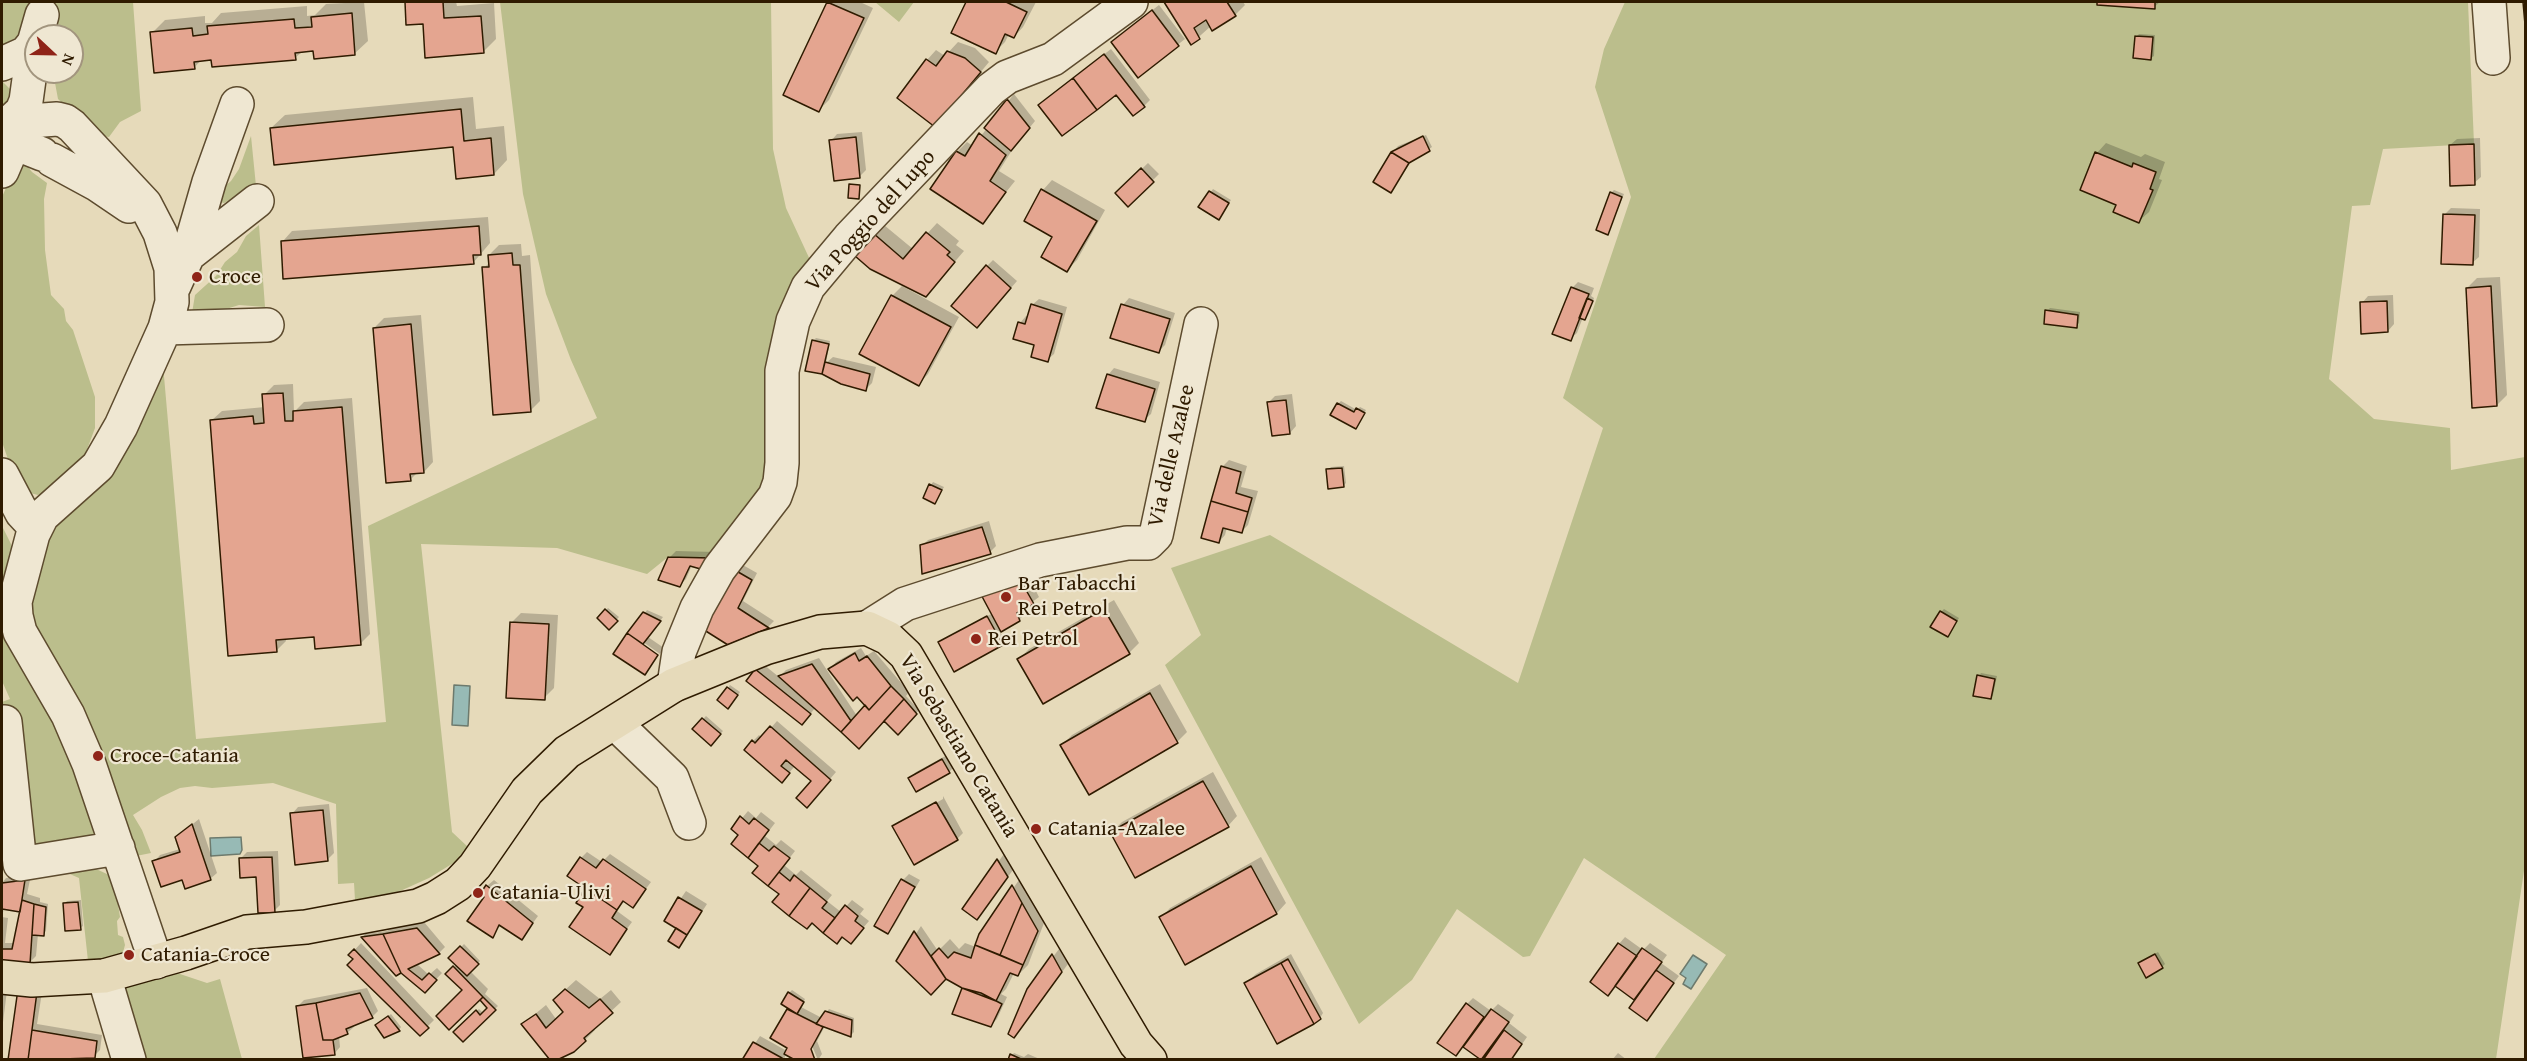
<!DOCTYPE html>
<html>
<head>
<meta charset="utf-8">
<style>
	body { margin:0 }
	#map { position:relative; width:2527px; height:1061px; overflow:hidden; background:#e6daba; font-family:"Gentium Book Plus",serif }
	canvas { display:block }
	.frame { position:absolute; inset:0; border:3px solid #2f1b00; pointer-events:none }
	.north { position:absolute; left:24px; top:24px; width:60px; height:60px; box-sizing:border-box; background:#efe7d2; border:2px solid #a2957e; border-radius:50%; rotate:112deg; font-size:16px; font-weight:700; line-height:24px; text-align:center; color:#2f1b00 }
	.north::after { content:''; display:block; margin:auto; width:21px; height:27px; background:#8f2418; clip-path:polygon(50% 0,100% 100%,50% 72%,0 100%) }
</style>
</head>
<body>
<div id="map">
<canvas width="2527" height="1061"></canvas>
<div class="frame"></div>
<div class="north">N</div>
</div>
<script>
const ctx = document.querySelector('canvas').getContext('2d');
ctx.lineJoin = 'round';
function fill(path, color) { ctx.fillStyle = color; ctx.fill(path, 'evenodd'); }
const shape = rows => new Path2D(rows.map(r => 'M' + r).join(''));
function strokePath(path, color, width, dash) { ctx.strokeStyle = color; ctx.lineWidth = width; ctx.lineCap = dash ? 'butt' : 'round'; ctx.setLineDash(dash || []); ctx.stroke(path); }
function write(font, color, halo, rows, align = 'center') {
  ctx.font = font + ' "Gentium Book Plus",serif'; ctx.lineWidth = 4.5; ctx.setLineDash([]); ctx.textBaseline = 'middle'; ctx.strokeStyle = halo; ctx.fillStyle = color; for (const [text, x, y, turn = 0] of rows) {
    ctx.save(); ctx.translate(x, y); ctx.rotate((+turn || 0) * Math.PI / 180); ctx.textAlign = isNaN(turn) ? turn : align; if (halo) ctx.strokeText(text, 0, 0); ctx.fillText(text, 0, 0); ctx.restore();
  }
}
const green = shape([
	[2,2,34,2,28,31,2,50],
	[51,2,133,2,141,111,120,122,109,137,96,135,58,99,53,72,72,72,72,36,52,36],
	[500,2,771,2,773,149,786,208,811,262,793,290,775,325,767,388,766,485,711,558,668,557,647,574,557,548,421,544,452,832,468,847,455,862,429,878,398,892,355,900,354,883,338,884,336,804,273,783,212,788,195,786,180,788,161,797,133,815,142,830,151,853,136,856,27,624,50,527,95,492,106,480,163,365,196,739,386,722,368,526,597,418,571,360,546,294,523,194],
	[875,2,914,2,899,22],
	[1625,2,2468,2,2474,144,2383,149,2370,205,2352,206,2329,379,2374,419,2450,428,2451,470,2525,457,2525,864,2496,1059,1654,1059,1726,955,1584,858,1530,956,1523,957,1457,909,1412,980,1359,1024,1165,665,1201,635,1171,568,1270,535,1518,683,1603,428,1563,398,1631,197,1595,87,1604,49],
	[2,81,14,93,2,115],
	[251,136,256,186,224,203,216,201,224,187,231,181,239,169],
	[24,162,32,172,47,183,44,199,45,250,51,295,64,309,66,321,73,330,95,397,95,428,85,455,45,492,38,495,26,492,9,462,2,442,2,197,12,174],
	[259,225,265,307,239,305,223,310,192,313,195,295,216,276,225,262,237,252,246,236],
	[2,526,11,544,37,682,104,837,34,853,2,714,2,702,10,699,2,681],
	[85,864,107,874,114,880,120,917,117,921,118,935,123,937,125,945,122,956,88,961,79,878,56,868],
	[171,971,207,983,220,979,242,1059,139,1059,122,984]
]);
const water = shape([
	[454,685,470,686,468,726,452,725,454,685],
	[241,837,242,850,240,854,211,856,210,838,241,837],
	[1693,955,1707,964,1691,989,1683,984,1686,978,1680,974,1693,955]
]);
const shadow = shape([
	[364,2,368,41,354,54,315,49,303,51,295,58,202,59,194,68,152,33,165,20,205,16,205,23,212,23,221,13,307,6,307,16,315,15,326,4],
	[406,2,456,2,457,6,494,3,496,39,483,52,424,22,408,23],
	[829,2,860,2,873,8,829,100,819,110,785,94],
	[968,2,1036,2,1023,27,1014,37,1009,34,1005,42,995,52,953,32],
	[1165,2,1243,2,1245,5,1235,15,1213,29,1211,26,1192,43],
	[2099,2,2160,2,2154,7,2098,4],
	[1159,5,1185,39,1138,76,1119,36],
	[2139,34,2155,35,2154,56,2151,58,2137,36],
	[958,42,975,48,989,62,945,115,927,60,936,50,945,56],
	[1111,49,1150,100,1144,106,1117,93,1046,99],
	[1014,94,1035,121,1014,147,999,171,1015,181,982,222,933,189,958,151,967,142,973,146],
	[473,97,476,129,504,126,507,160,494,174,454,145,271,128,285,115],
	[862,132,866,170,859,177,831,141,837,134],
	[1426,135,1432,147,1413,159,1391,191,1392,153,1398,146],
	[2480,138,2481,177,2474,183,2450,145,2457,139],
	[2106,143,2141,157,2145,154,2165,162,2159,179,2162,180,2149,212,2139,221,2118,204,2097,153],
	[1148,163,1159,174,1128,205,1117,193],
	[1052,180,1105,210,1077,260,1067,270,1054,236,1043,190],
	[1213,189,1231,200,1219,218,1200,207],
	[1614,190,1624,194,1608,233,1611,193],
	[2451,208,2480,209,2479,257,2472,263,2444,215],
	[488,217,490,243,473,263,283,241,292,231],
	[937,223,959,241,956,245,964,251,926,295,874,234,884,225,913,249],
	[521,244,522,256,530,255,540,401,530,411,484,268,490,262,489,255,499,245],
	[993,260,1017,281,983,320,987,266],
	[2500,277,2507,395,2497,405,2467,288,2477,278],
	[1578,282,1594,288,1591,296,1594,298,1588,315,1583,317,1577,333,1570,339,1572,288],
	[902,286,959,317,928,374,919,384,892,296],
	[2393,295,2394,324,2388,331,2362,303,2368,296],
	[1129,298,1175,313,1165,345,1158,352,1123,305],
	[1039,299,1067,307,1054,354,1047,360,1020,323,1026,316,1028,317,1032,305],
	[2050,308,2080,312,2079,323,2076,326,2047,311],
	[421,315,433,462,424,472,418,472,410,480,374,328,384,318],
	[816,338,830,341,826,363,833,357,876,367,872,383,866,389,842,382,822,372,813,341],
	[1114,368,1160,382,1151,414,1144,420,1108,375],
	[293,384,294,412,304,402,352,398,370,634,360,644,316,635,286,638,286,641,276,651,212,420,222,411,265,407,264,395,274,385],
	[1292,394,1296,426,1290,433,1269,402,1275,396],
	[1341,401,1357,410,1360,407,1366,410,1356,427,1338,404],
	[1229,460,1247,466,1241,487,1258,491,1248,525,1242,531,1227,527,1225,535,1219,542,1222,467],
	[1344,466,1346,483,1343,486,1328,470,1331,467],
	[933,482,944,487,935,503,931,485],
	[989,521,996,546,990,552,922,546,928,540],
	[676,551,716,552,710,562,692,565,686,579,679,586,669,558],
	[741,564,757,573,743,601,774,621,768,627,728,643,734,570],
	[1025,570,1039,597,1024,608,1026,613,1020,619,1000,632,1005,641,1002,643,943,640,993,613],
	[1114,600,1139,643,1129,653,1019,659,1029,649],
	[608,608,619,617,609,628,599,618],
	[1944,609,1959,618,1948,636,1941,612],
	[647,610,663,617,648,637,664,648,660,654,643,642,641,645,658,656,644,673,615,653],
	[521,613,558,615,554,688,544,698,511,623],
	[861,648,866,656,874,651,909,692,906,696,919,710,898,733,885,719,859,747,815,708,808,717,748,681,763,664,779,677,786,670,819,658,857,716,867,705,830,669,836,662],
	[1981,673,1997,676,1993,695,1991,698,1979,676],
	[1160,684,1187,732,1177,742,1062,745,1072,735],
	[730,685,740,692,731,704,728,688],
	[706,716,723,731,711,744,694,729],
	[777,721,836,772,813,799,813,781,795,766,788,774,753,741,759,735,762,738],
	[949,754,956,765,949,772,916,790,910,778,916,772],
	[1213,772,1237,816,1228,826,1112,832,1122,822],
	[943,796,963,833,957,839,894,827,899,821,899,824,943,799],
	[329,804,334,853,327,860,292,814,298,807],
	[748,811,756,818,761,812,775,823,765,836,776,845,781,840,795,851,784,865,796,875,801,870,832,895,827,901,841,912,852,900,864,909,860,914,869,921,857,935,843,936,781,894,754,873,760,866,740,835,733,829],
	[199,819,217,873,210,879,183,878,154,862,160,855,180,849,184,831],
	[278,851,280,905,274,911,258,875,240,859,247,852],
	[587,852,602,862,610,854,651,882,633,906,625,900,617,911,632,922,609,953,585,907,587,888,581,858],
	[1004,854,1013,870,977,918,964,908],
	[1261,857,1286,903,1277,913,1186,963,1161,918,1170,908],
	[909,874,920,880,894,926,888,932,903,880],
	[31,875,27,894,40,898,40,902,48,904,46,931,43,934,38,934,36,956,30,962,2,960,2,883,6,878],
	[4,908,22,911,15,943,5,943,8,918,2,917],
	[494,880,538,916,522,938,501,925,492,936,486,896,487,886],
	[1019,880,1044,923,1028,965,1018,975,1014,973,1006,989,1001,994,1007,997,997,1019,991,1025,964,987,946,977,931,993,898,961,921,926,938,951,950,939,959,949,965,943,976,947,980,935],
	[980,945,1020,962,1019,965,980,949],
	[686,891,707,904,690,930,677,929,666,920],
	[81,900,83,926,80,928,64,904,67,901],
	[424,922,445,947,439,953,416,963,429,975,437,968,442,973,425,991,401,971,396,974,363,937,365,934,387,931,391,928],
	[1625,937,1643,950,1650,943,1667,955,1661,963,1679,976,1647,1019,1636,1000,1616,985,1608,994,1619,944],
	[361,943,434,1020,420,1034,350,955],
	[464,944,480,961,470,971,488,989,485,994,498,1006,463,1040,455,1032,479,1009,483,1013,489,1008,480,998,464,990,448,974,457,964,451,958],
	[1059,949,1068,964,1014,1036,1028,990],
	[2158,952,2165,964,2162,967,2142,961],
	[1291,954,1323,1013,1320,1018,1246,983,1256,974],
	[576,980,600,999,611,990,621,1002,593,1028,595,1030,585,1040,523,1024,546,1005,556,1019,564,1012,565,990],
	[2,982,8,983,2,1030],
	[43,986,37,1024,102,1035,100,1050,94,1056,88,1055,88,1060,10,1060,20,990],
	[367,988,378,1011,372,1017,353,1025,354,1027,347,1033,339,1036,340,1047,334,1054,297,1007,304,1000],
	[792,990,805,999,801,1007,822,1018,829,1009,854,1018,854,1032,851,1035,825,1026,817,1041,822,1054,818,1060,810,1041,786,1053,784,1060,744,1060,760,1036,787,1051,789,1047,789,993],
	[1473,998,1491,1011,1498,1004,1514,1015,1509,1023,1527,1037,1511,1060,1483,1060,1464,1046,1456,1054,1467,1004],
	[391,1014,401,1027,399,1030,380,1023],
	[1014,1053,1024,1057,1028,1054,1042,1060,1009,1060],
	[1618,1053,1627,1060,1612,1060]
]);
const building = shape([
	[405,2,443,2,444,18,481,16,484,53,425,58,423,24,406,25,405,2],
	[827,2,864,18,819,112,783,95,827,2],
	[966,2,1006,2,1027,12,1014,38,1005,34,996,54,951,33,966,2],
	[1164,2,1227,2,1236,16,1212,31,1206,20,1194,28,1200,39,1191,45,1164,2],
	[2097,2,2155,2,2155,9,2097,5,2097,2],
	[2523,2,2526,2,2526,36,2523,2],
	[1152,10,1179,46,1138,78,1111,42,1152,10],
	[352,13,355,55,314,59,313,51,295,53,296,60,212,67,211,60,194,62,195,69,154,73,150,32,192,28,193,36,208,34,207,26,294,19,295,28,312,27,311,17,352,13],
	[2135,36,2153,37,2151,60,2133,58,2135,36],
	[947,51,965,58,981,72,935,127,897,98,926,59,936,66,947,51],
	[1104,54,1145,107,1133,116,1116,95,1097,110,1073,78,1104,54],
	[1073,78,1097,110,1062,136,1038,105,1073,78],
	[1007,99,1030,128,1011,151,984,128,1007,99],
	[461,109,464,141,491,138,494,175,456,179,453,147,274,165,270,128,461,109],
	[979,133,1006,155,990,181,1006,192,983,224,930,189,956,151,965,156,979,133],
	[1423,136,1430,151,1409,163,1391,152,1423,136],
	[856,137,860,178,834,181,829,140,856,137],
	[2474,144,2475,185,2450,186,2449,145,2474,144],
	[1391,152,1409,163,1391,193,1373,182,1391,152],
	[2095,152,2132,167,2133,163,2156,172,2150,189,2153,190,2139,223,2113,212,2116,205,2080,190,2095,152],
	[1141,168,1154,182,1128,207,1115,193,1141,168],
	[849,184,860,185,859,199,848,198,849,184],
	[1041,189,1097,221,1067,272,1041,257,1052,237,1024,221,1041,189],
	[1209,191,1229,203,1219,220,1198,207,1209,191],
	[1610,192,1622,197,1608,235,1596,230,1610,192],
	[2443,214,2475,215,2473,265,2441,264,2443,214],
	[479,226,481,255,473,255,474,264,283,279,281,241,479,226],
	[926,232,950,252,947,255,955,262,926,297,870,269,855,256,873,233,903,259,926,232],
	[512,253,513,265,520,265,531,412,493,415,482,267,489,267,488,255,512,253],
	[986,265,1011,288,977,328,951,306,986,265],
	[2491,286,2497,406,2472,408,2466,288,2491,286],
	[1571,287,1589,294,1571,341,1552,334,1571,287],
	[891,295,951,327,919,386,859,354,891,295],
	[1587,298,1593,301,1585,320,1579,318,1587,298],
	[2387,301,2388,332,2361,334,2360,302,2387,301],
	[1031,304,1062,314,1048,362,1031,357,1034,345,1013,339,1018,322,1025,324,1031,304],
	[1121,304,1170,319,1159,353,1110,338,1121,304],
	[2045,310,2078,315,2077,328,2044,324,2045,310],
	[411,324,424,473,410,474,411,481,386,483,373,328,411,324],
	[812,340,829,344,822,374,805,371,812,340],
	[825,362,870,374,866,391,841,384,822,374,825,362],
	[1107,374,1155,389,1145,422,1096,408,1107,374],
	[283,393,285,421,293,421,293,411,342,407,361,645,315,649,314,637,276,640,277,652,228,656,210,420,253,416,254,424,264,423,262,394,283,393],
	[1286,400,1290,434,1272,436,1267,402,1286,400],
	[1337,403,1354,412,1356,408,1365,413,1356,429,1330,415,1337,403],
	[1221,466,1241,472,1236,493,1252,498,1248,512,1211,501,1221,466],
	[1342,468,1344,487,1328,489,1326,469,1342,468],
	[929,484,942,490,935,504,923,498,929,484],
	[1211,501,1248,512,1242,533,1223,528,1219,543,1201,538,1211,501],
	[982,527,991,554,922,574,920,545,982,527],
	[668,557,711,558,704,570,690,566,680,587,658,580,668,557],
	[733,569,752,580,738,608,769,628,728,645,701,628,733,569],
	[1018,576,1034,604,1017,613,1020,621,1001,632,978,589,1018,576],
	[605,609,618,621,609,630,597,618,605,609],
	[1104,609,1130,654,1043,704,1017,659,1104,609],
	[1940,611,1957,621,1948,637,1930,627,1940,611],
	[643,612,661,621,643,644,627,633,643,612],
	[987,616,1003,645,954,672,938,642,987,616],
	[510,622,549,624,545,700,506,698,510,622],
	[627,633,658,655,645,675,613,654,627,633],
	[855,653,859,661,867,656,891,686,869,710,857,697,853,701,828,669,855,653],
	[812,664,851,721,841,732,778,676,812,664],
	[755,669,811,714,802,725,746,681,755,669],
	[1977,675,1995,679,1991,699,1973,696,1977,675],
	[891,686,904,699,859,749,841,732,865,705,869,710,891,686],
	[727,687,738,695,728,709,717,700,727,687],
	[1150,693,1178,743,1089,795,1060,745,1150,693],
	[904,699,917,714,898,735,884,721,904,699],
	[702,718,721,734,711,746,692,729,702,718],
	[770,726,831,780,807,808,796,798,811,781,786,760,781,766,790,773,782,783,744,750,752,740,755,743,770,726],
	[942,759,950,773,916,792,908,778,942,759],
	[1203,781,1229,827,1135,878,1110,832,1203,781],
	[936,802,958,840,914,865,892,826,936,802],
	[323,810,328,861,295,865,290,813,323,810],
	[740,816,749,824,754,818,769,830,748,858,731,844,738,835,731,829,740,816],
	[192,824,211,880,185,889,182,880,161,887,152,861,180,852,175,837,192,824],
	[759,843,769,851,774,846,790,858,768,886,752,873,758,866,748,858,759,843],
	[272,857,275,913,258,913,256,877,240,878,239,858,272,857],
	[580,857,596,868,603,859,646,889,633,908,623,901,617,910,567,876,580,857],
	[997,859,1008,877,977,920,962,909,997,859],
	[1251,866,1277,914,1185,965,1159,917,1251,866],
	[779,872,790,881,794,875,810,888,789,916,772,902,779,894,768,886,779,872],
	[901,879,915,887,888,934,874,926,901,879],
	[25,880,20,912,2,909,2,883,25,880],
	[486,885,533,923,522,940,499,925,493,938,467,921,484,897,480,894,486,885],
	[1012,885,1022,903,1000,955,975,945,979,934,1012,885],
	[585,888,617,910,612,918,627,929,610,955,569,927,583,907,576,903,585,888],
	[810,888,827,902,822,908,835,918,823,933,812,923,807,929,789,916,810,888],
	[678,897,702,911,687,935,664,921,678,897],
	[22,900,34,904,30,964,2,962,2,949,12,949,22,900],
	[78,902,81,930,65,931,63,903,78,902],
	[1022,903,1038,931,1023,965,1000,955,1022,903],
	[34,904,46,907,44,936,32,935,34,904],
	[845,905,858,916,855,921,864,928,851,944,842,937,837,944,823,933,845,905],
	[417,928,440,954,408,969,422,980,429,973,437,980,425,993,401,973,383,934,417,928],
	[676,928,687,935,679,948,668,941,676,928],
	[914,931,946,979,931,995,896,961,914,931],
	[383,934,401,973,396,976,361,937,383,934],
	[1618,943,1637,956,1608,996,1590,982,1618,943],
	[975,945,1023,965,1018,976,1010,973,996,1001,962,988,946,979,931,956,939,948,948,958,954,952,971,958,975,945],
	[460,946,479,964,467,976,448,958,460,946],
	[1642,948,1662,962,1634,1000,1615,986,1642,948],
	[354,949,429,1028,420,1036,347,965,353,959,348,955,354,949],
	[1052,954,1062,972,1014,1038,1008,1034,1027,989,1052,954],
	[2155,954,2163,968,2146,978,2138,963,2155,954],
	[1288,959,1321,1019,1314,1024,1281,963,1288,959],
	[1281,963,1314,1024,1277,1044,1244,983,1281,963],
	[453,966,483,997,449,1030,436,1016,462,990,445,974,453,966],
	[1656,970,1674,983,1647,1021,1629,1008,1656,970],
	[962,988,981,993,1002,1004,991,1027,952,1014,962,988],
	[18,989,37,992,28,1060,8,1060,18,989],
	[565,989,589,1008,600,999,613,1013,584,1038,586,1041,574,1052,557,1060,550,1060,521,1024,536,1014,546,1028,563,1012,553,1000,565,989],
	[788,992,804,1002,797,1014,781,1004,788,992],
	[360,993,373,1018,346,1029,348,1034,333,1040,323,1040,316,1003,360,993],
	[483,997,496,1010,463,1042,453,1032,476,1010,480,1015,487,1008,480,1000,483,997],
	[316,1003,323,1040,333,1040,335,1055,303,1058,296,1006,316,1003],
	[1466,1003,1484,1017,1456,1056,1437,1043,1466,1003],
	[787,1009,823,1027,811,1049,815,1060,795,1060,784,1054,787,1048,770,1038,787,1009],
	[1491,1009,1509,1022,1481,1060,1463,1047,1491,1009],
	[825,1011,852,1020,851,1037,816,1024,825,1011],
	[388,1016,400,1031,384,1038,375,1025,388,1016],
	[32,1030,97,1041,95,1058,28,1060,32,1030],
	[1504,1030,1522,1044,1511,1060,1483,1060,1504,1030],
	[753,1042,782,1058,781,1060,742,1060,753,1042],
	[1010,1054,1021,1059,1021,1060,1008,1060,1010,1054]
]);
const minor = shape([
	[2489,2,2493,58],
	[2,64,26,53,34,43,42,15],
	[2,123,57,119,65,121,72,126,145,204,160,233,171,268,172,302,165,328,121,426,98,466,42,516,33,534,15,602,16,616,20,632,68,715,89,764,156,962],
	[8,124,22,111,26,101,34,43],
	[2,138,42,154],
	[52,160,98,185,129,206],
	[2,171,14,143],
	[188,255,257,201],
	[174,286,188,255,209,182,237,104],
	[165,328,267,325],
	[2,475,22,513,36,528],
	[867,628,905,604,1040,560,1127,543,1148,543,1156,535,1201,324],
	[674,685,679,652,697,608,719,569,775,496,780,482,782,463,782,371,793,321,808,287,849,238,991,89,1007,77,1053,59,1131,2],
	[5,722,20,864,118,848],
	[615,723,672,778,689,823],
	[104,976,129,1060]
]);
const major = shape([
	[2,977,32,980,104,976,186,953,247,932,306,927,418,906,436,898,458,884,475,866,527,791,567,752,674,685,765,648,820,632,867,628,888,638,906,655,1136,1044,1150,1060]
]);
const markers = [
	[197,277,6,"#8f2418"],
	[1006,597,6,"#8f2418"],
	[976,639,6,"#8f2418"],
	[98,756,6,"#8f2418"],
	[1036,829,6,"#8f2418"],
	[478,893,6,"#8f2418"],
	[129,955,6,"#8f2418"]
];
const streetNames = [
	["Via Poggio del Lupo",871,221,-48],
	["Via delle Azalee",1172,456,-77],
	["Via Sebastiano Catania",958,746,59]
];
const poiNames = [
	["Croce",209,277],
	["Bar Tabacchi",1018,584],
	["Rei Petrol",1018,609],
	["Rei Petrol",988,639],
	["Croce-Catania",110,756],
	["Catania-Azalee",1048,829],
	["Catania-Ulivi",490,893],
	["Catania-Croce",141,955]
];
fill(green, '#bbbe8c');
fill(water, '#97bab5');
strokePath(water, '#6d7a6d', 1.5);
fill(shadow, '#0003');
fill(building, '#e4a590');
strokePath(building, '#2f1b00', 1.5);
strokePath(minor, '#5d4b2e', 36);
strokePath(major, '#2f1b00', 36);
strokePath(minor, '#efe7d2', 33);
strokePath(major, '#e6daba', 33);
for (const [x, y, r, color] of markers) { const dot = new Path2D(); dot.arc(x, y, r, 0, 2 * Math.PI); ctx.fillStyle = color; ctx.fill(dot); strokePath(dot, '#efe7d2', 2); }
write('22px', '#2f1b00', '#efe7d2', streetNames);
write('22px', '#2f1b00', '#efe7d2', poiNames, 'left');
</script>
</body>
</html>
